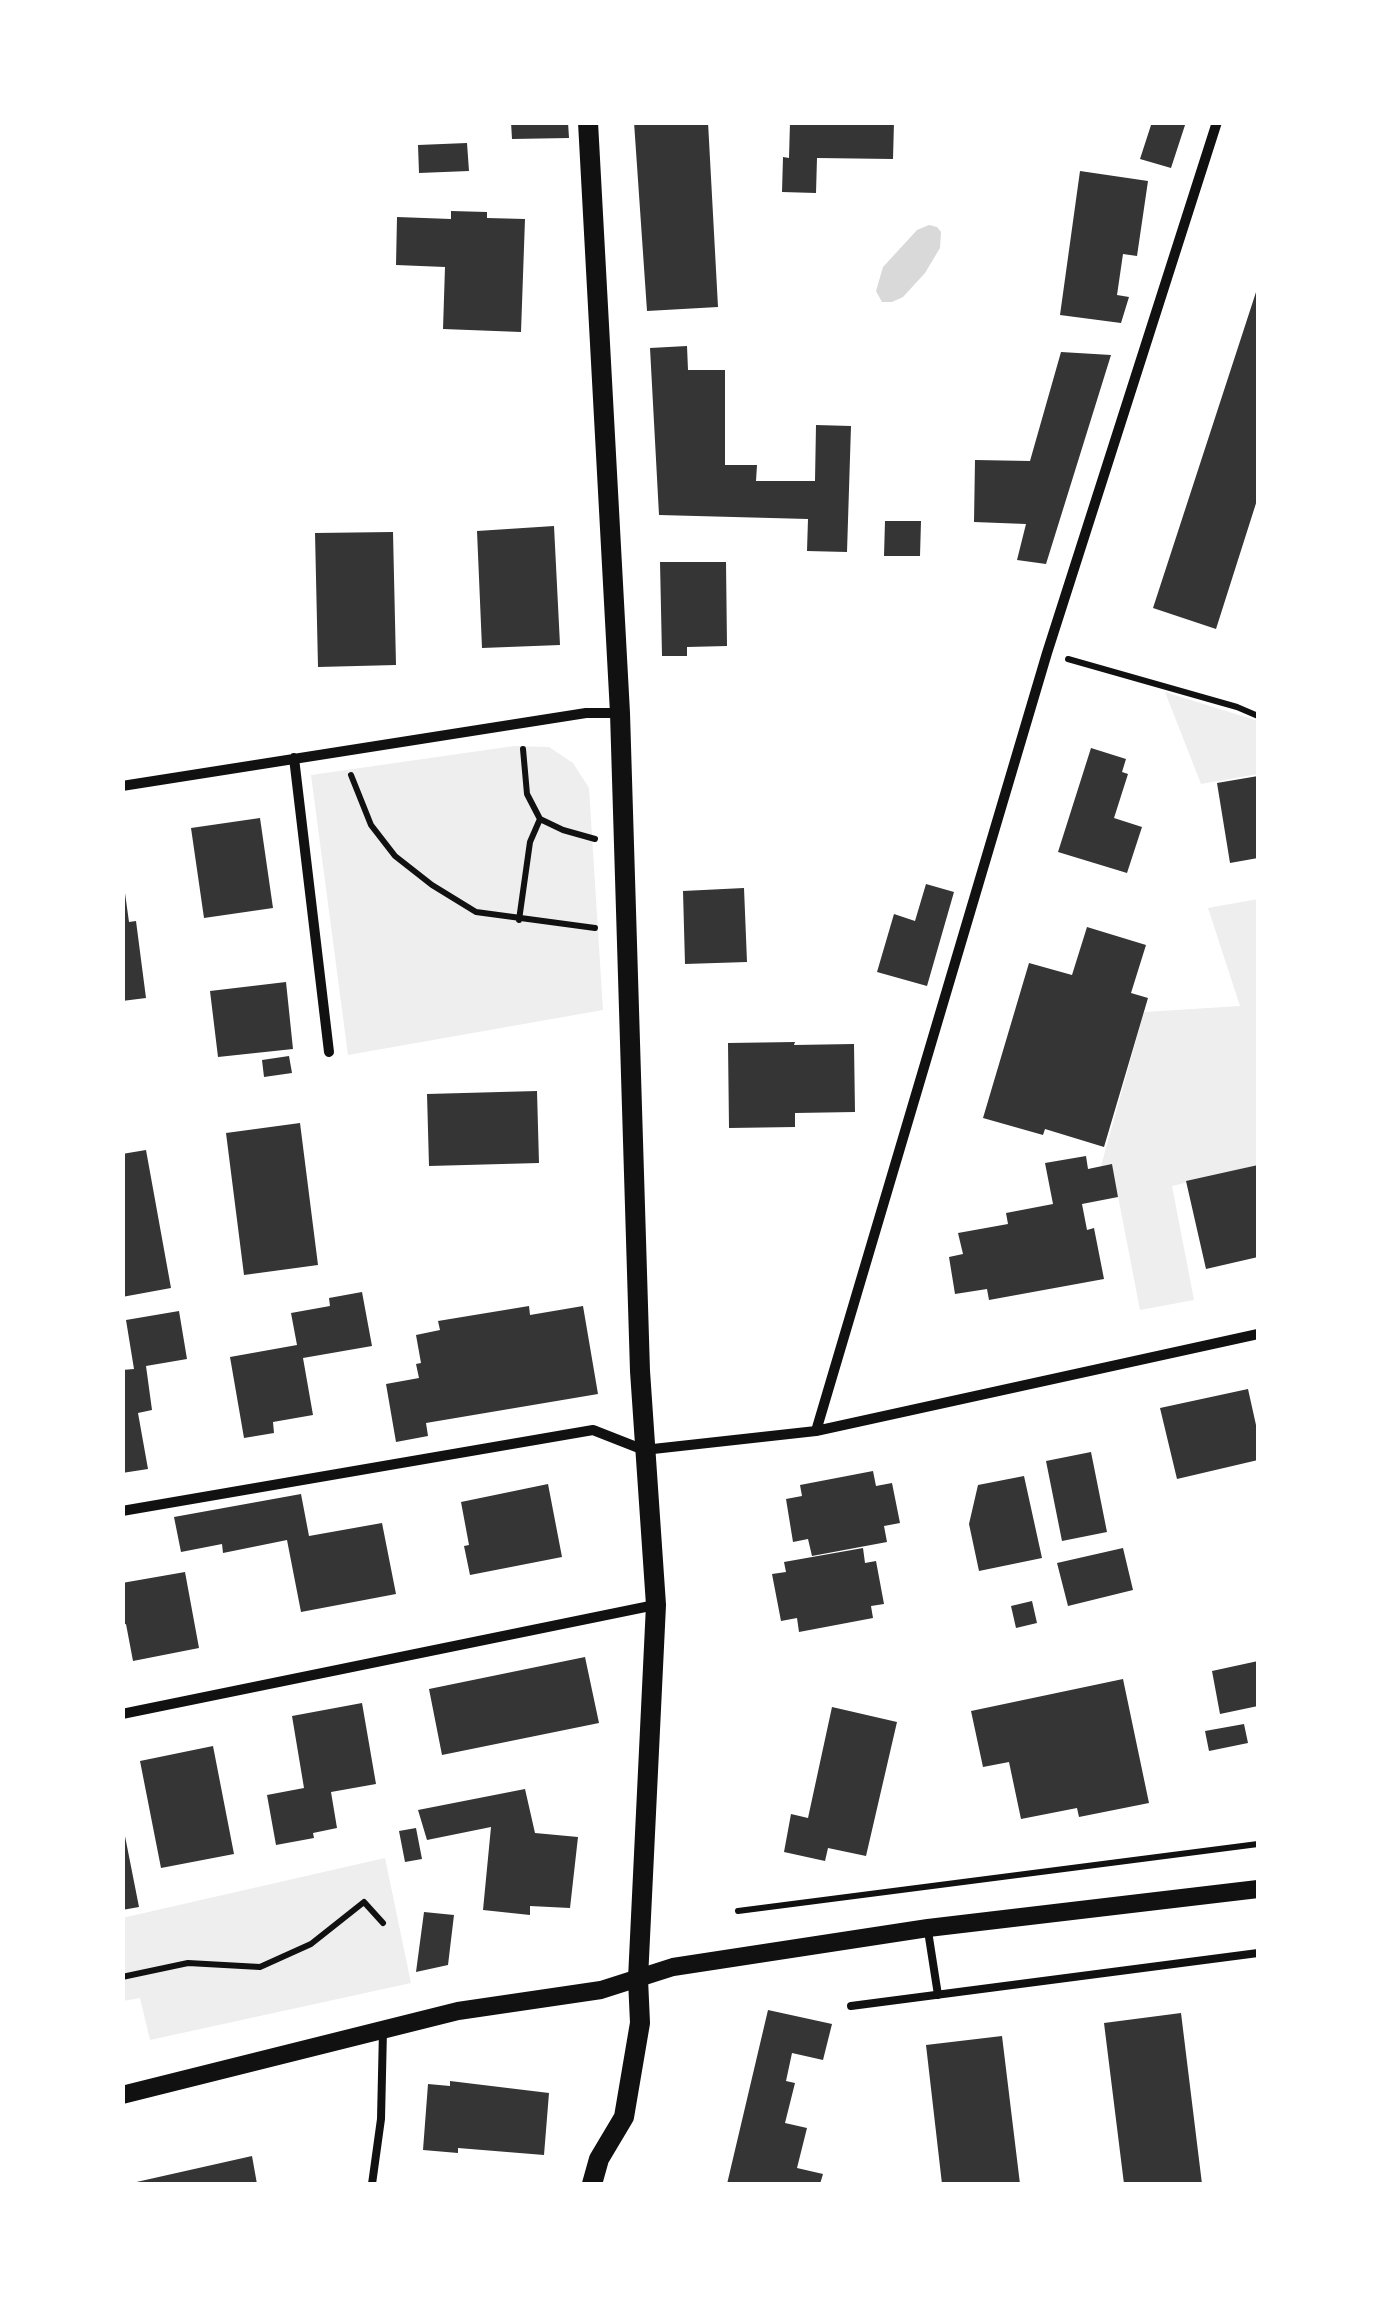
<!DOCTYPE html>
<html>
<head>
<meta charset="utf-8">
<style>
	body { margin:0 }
	#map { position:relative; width:1381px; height:2307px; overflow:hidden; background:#fff; font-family:Poppins,sans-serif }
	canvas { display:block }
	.frame { position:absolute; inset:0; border:125px solid #fff; pointer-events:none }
</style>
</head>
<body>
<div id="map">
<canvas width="1381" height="2307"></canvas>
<div class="frame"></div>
</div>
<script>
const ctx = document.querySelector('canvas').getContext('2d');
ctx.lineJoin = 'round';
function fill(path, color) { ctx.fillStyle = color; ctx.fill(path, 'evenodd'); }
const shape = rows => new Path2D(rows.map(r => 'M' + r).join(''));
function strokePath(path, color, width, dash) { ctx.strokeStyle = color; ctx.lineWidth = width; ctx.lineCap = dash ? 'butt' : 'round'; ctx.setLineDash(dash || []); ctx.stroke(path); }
const green = shape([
	[1165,692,1258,721,1258,774,1201,784],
	[514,746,549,747,573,763,589,788,603,1010,348,1055,311,775],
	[1258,899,1258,1165,1172,1186,1194,1300,1140,1310,1112,1165,1101,1166,1144,1012,1240,1006,1208,908],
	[385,1858,411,1983,150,2040,140,1998,123,2001,122,1918]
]);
const water = shape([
	[929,225,937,227,941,232,940,248,925,273,903,297,892,302,882,302,876,291,883,267,917,230]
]);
const building = shape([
	[511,122,568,122,569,138,512,139],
	[634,122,708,122,718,307,647,311],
	[790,122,894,122,893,159,817,158,816,193,782,192,783,157,789,158],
	[1152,122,1186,122,1171,168,1140,159],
	[467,143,469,171,419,173,418,145],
	[1080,171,1148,181,1137,256,1123,254,1117,295,1129,297,1121,323,1060,315],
	[451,211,487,212,487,218,525,219,521,332,443,329,445,267,396,265,397,217,451,219],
	[1258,286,1258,497,1216,629,1153,608],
	[687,346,688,370,725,370,725,465,757,465,756,481,815,481,816,425,851,426,847,552,807,551,808,519,659,515,650,348],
	[1061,352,1111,355,1046,564,1017,560,1026,524,974,522,975,460,1030,461],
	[885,521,921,521,920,556,884,556],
	[554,526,560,645,482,648,477,531],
	[393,532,396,665,318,667,315,533],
	[660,562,726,562,727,646,687,647,687,656,662,656],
	[1091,748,1126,759,1122,772,1128,774,1114,818,1142,827,1127,873,1058,852],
	[1258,776,1258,858,1230,863,1217,783],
	[260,818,273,908,204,918,191,828],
	[926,884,954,892,927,986,877,972,894,914,915,921],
	[744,888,747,962,685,964,683,891],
	[125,893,129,922,136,921,146,998,122,1001],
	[1087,927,1146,945,1131,993,1148,998,1104,1147,1045,1129,1043,1135,983,1118,1029,963,1072,975],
	[286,982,293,1049,218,1057,210,991],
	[795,1042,794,1045,854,1044,855,1112,795,1113,795,1127,729,1128,728,1043],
	[289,1056,292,1073,264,1077,262,1060],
	[537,1091,539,1163,429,1166,427,1094],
	[300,1123,318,1265,244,1275,226,1133],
	[146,1150,171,1288,122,1297,122,1154],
	[1086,1156,1088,1169,1112,1164,1118,1197,1082,1204,1087,1230,1094,1228,1104,1279,989,1300,987,1289,955,1294,949,1257,963,1254,958,1233,1008,1224,1006,1213,1053,1204,1045,1163],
	[1258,1165,1258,1257,1206,1269,1186,1181],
	[362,1292,372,1346,303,1358,313,1415,273,1422,274,1433,244,1438,230,1357,297,1345,291,1313,330,1306,329,1298],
	[529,1306,530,1315,583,1306,598,1394,426,1423,428,1436,396,1442,386,1384,419,1378,416,1364,421,1363,416,1335,440,1330,438,1321],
	[179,1311,187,1359,146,1366,152,1410,138,1413,148,1469,122,1473,122,1370,134,1369,126,1320],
	[1248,1389,1258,1434,1258,1460,1177,1479,1160,1408],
	[1091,1452,1107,1532,1062,1541,1046,1461],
	[873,1471,876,1486,892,1483,900,1523,884,1526,887,1542,812,1556,808,1539,793,1542,786,1499,802,1496,800,1485],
	[1024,1476,1042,1558,979,1571,969,1524,978,1485],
	[548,1484,562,1557,470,1575,464,1546,469,1545,461,1502],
	[301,1494,309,1536,382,1523,396,1594,301,1612,287,1540,223,1553,222,1544,181,1552,174,1517],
	[863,1548,865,1563,876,1561,884,1604,871,1606,873,1618,799,1632,797,1618,781,1621,772,1574,786,1572,784,1562],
	[1123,1548,1133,1590,1068,1606,1057,1563],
	[185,1572,199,1648,133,1661,126,1624,122,1625,122,1583],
	[1032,1601,1037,1623,1016,1628,1011,1606],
	[585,1657,599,1723,442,1755,429,1689],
	[1258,1661,1258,1706,1220,1714,1212,1671],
	[1123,1679,1149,1803,1079,1817,1077,1808,1021,1819,1009,1762,983,1767,971,1711],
	[362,1703,376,1784,331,1792,337,1828,313,1833,314,1838,276,1845,267,1795,304,1788,292,1716],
	[832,1707,897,1722,866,1856,828,1848,825,1861,784,1852,791,1814,808,1818],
	[1244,1724,1248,1743,1209,1751,1205,1731],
	[213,1746,234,1854,161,1868,140,1761],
	[525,1789,535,1833,578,1837,570,1908,530,1906,530,1915,483,1910,491,1827,427,1840,418,1810],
	[416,1828,422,1859,405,1862,399,1831],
	[124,1831,139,1907,122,1910,122,1832],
	[424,1912,454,1915,448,1965,416,1972],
	[768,2010,832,2024,823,2060,792,2053,786,2081,795,2083,785,2123,807,2128,797,2168,823,2174,820,2184,781,2182,780,2184,727,2184],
	[1181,2013,1202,2184,1124,2184,1104,2023],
	[1002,2036,1020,2184,942,2184,926,2045],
	[450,2081,549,2093,544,2155,458,2148,458,2153,423,2150,428,2084,450,2086],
	[252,2156,257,2184,132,2184,132,2183]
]);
const path = shape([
	[1068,659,1237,707,1258,716],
	[523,749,527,794,540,819,563,830,595,839],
	[351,775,371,825,395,856,432,885,476,912,595,928],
	[519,920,530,842,540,819],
	[738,1911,1258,1844],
	[122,1977,188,1963,260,1967,311,1944,364,1902,383,1923]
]);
const service = shape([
	[928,1931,938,1995],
	[851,2006,1258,1953],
	[372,2184,381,2119,383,2030]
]);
const minor = shape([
	[294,758,329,1052],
	[122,786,586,713,619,713],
	[816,1431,1047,653,1217,122],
	[122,1511,593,1430,644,1450,816,1431,1258,1334],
	[122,1714,655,1605]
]);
const tertiary = shape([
	[122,2095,458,2011,601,1990,673,1967,928,1928,1258,1889]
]);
const secondary = shape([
	[588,122,620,713,640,1371,656,1605,638,1979,640,2023,624,2117,599,2159,592,2184]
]);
fill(green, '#eee');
fill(water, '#d9d9d9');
fill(building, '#353535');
strokePath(path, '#111', 6);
strokePath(service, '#111', 8);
strokePath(minor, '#111', 10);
strokePath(tertiary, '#111', 18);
strokePath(secondary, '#111', 20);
</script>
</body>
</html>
